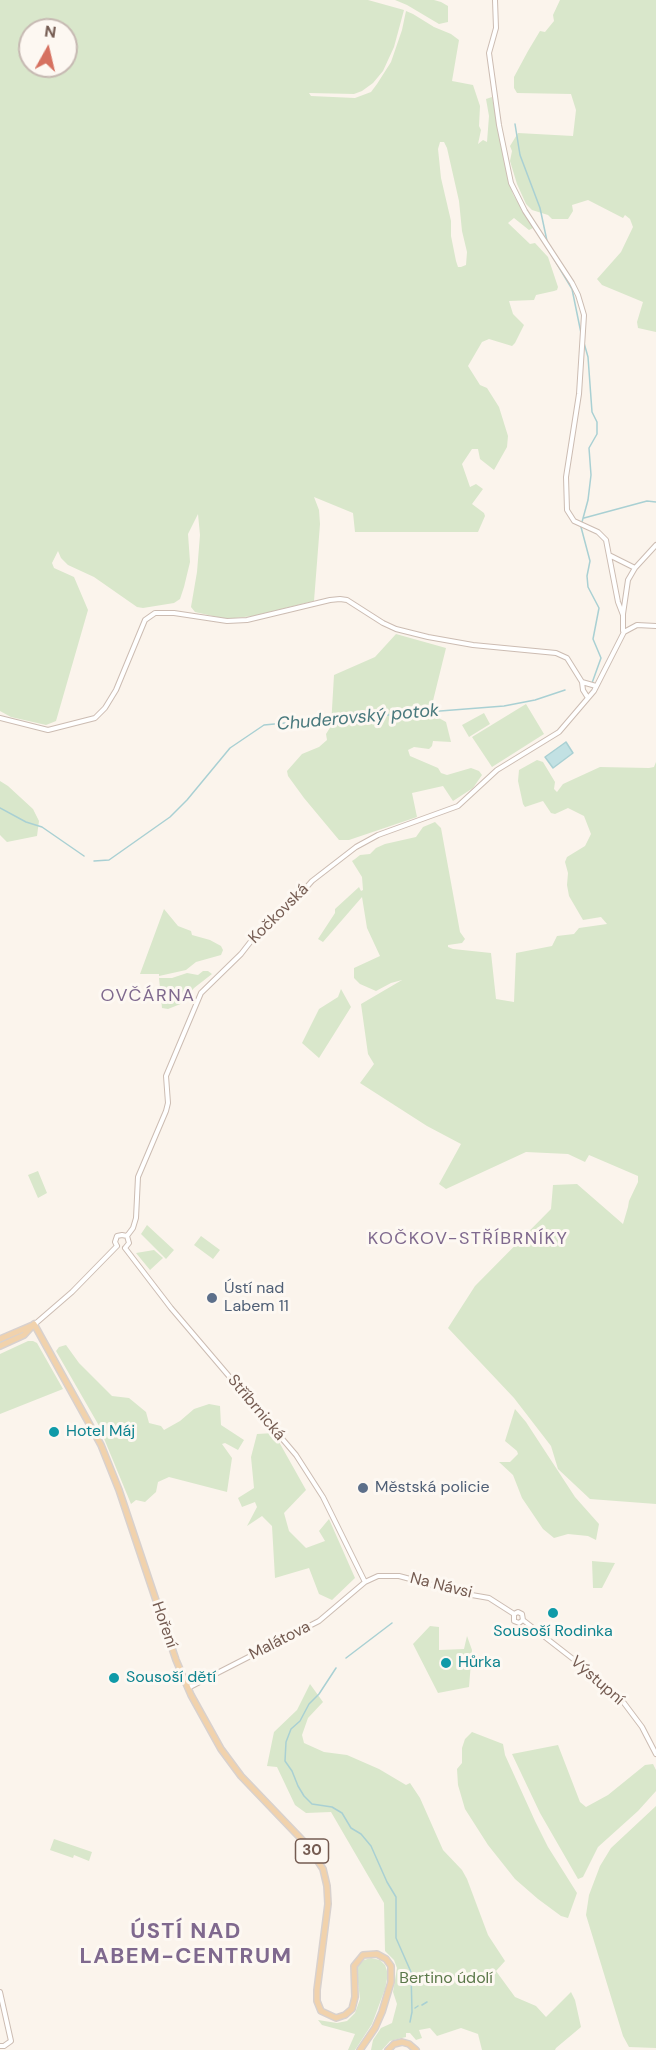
<!DOCTYPE html>
<html>
<head>
<meta charset="utf-8">
<style>
	body { margin:0 }
	#map { position:relative; width:656px; height:2050px; overflow:hidden; background:#fbf4ec; font-family:"DM Sans",sans-serif }
	canvas { display:block }
	.north { position:absolute; left:18px; top:18px; width:60px; height:60px; box-sizing:border-box; background:#fdf8f2; border:2px solid #c6b9b2; border-radius:50%; rotate:8deg; font-size:16px; font-weight:700; line-height:24px; text-align:center; color:#745b51 }
	.north::after { content:''; display:block; margin:auto; width:21px; height:27px; background:#d67160; clip-path:polygon(50% 0,100% 100%,50% 72%,0 100%) }
</style>
</head>
<body>
<div id="map">
<canvas width="656" height="2050"></canvas>
<div class="north">N</div>
</div>
<script>
const ctx = document.querySelector('canvas').getContext('2d');
ctx.lineJoin = 'round';
function fill(path, color) { ctx.fillStyle = color; ctx.fill(path, 'evenodd'); }
const shape = rows => new Path2D(rows.map(r => 'M' + r).join(''));
function strokePath(path, color, width, dash) { ctx.strokeStyle = color; ctx.lineWidth = width; ctx.lineCap = dash ? 'butt' : 'round'; ctx.setLineDash(dash || []); ctx.stroke(path); }
function write(font, color, halo, rows, align = 'center') {
  ctx.font = font + ' "DM Sans",sans-serif'; ctx.lineWidth = 6; ctx.setLineDash([]); ctx.textBaseline = 'middle'; ctx.strokeStyle = halo; ctx.fillStyle = color; for (const [text, x, y, turn = 0] of rows) {
    ctx.save(); ctx.translate(x, y); ctx.rotate((+turn || 0) * Math.PI / 180); ctx.textAlign = isNaN(turn) ? turn : align; if (halo) ctx.strokeText(text, 0, 0); ctx.fillText(text, 0, 0); ctx.restore();
  }
}
const green = shape([
	[0,0,368,0,404,10,394,47,383,71,373,83,362,91,354,94,309,93,311,96,355,98,371,92,377,84,391,62,402,30,406,11,413,14,434,27,451,34,459,40,452,81,473,85,480,106,479,126,481,130,478,144,483,140,487,142,489,116,486,99,492,97,508,179,513,194,533,228,529,230,514,218,508,223,530,244,535,243,548,257,558,287,557,290,554,291,536,295,534,300,509,301,513,314,524,325,515,343,512,346,489,339,482,342,468,366,480,385,487,388,499,407,508,436,507,447,494,470,480,459,478,449,472,449,462,464,470,487,476,484,483,489,472,504,484,513,485,516,478,532,355,532,353,513,314,497,319,510,320,524,314,601,253,616,226,619,195,612,191,607,197,572,200,535,198,514,188,534,190,562,184,587,180,599,174,603,143,608,137,607,94,577,68,565,61,558,58,551,52,563,54,568,74,577,88,610,56,721,46,725,11,717,0,711],
	[30,30,66,30,66,66,30,66],
	[440,142,444,142,447,148,459,201,462,231,467,252,466,265,461,267,458,267,456,261,451,236,451,221,441,178,438,149],
	[395,0,434,0,441,2,448,6,448,22,439,24,407,5],
	[560,0,656,0,656,332,638,328,637,322,643,302,602,285,597,279,621,252,633,227,630,219,625,215,623,218,588,200,572,205,573,211,568,219,552,219,548,215,532,210,526,204,517,184,510,161,512,151,510,146,518,133,573,136,576,110,571,94,517,93,514,88,514,77,528,51,540,31,545,32,554,21,553,15],
	[396,634,446,648,430,713,446,722,451,742,433,741,432,746,429,749,414,747,408,750,410,756,438,768,441,773,447,775,471,768,479,771,482,775,473,788,453,801,443,786,412,793,417,817,349,840,339,840,304,798,288,776,287,771,302,754,319,747,327,740,326,734,331,726,334,675,375,657],
	[526,704,544,734,492,767,472,737],
	[484,713,490,724,469,737,462,725],
	[537,760,543,762,555,782,554,789,557,792,563,784,600,767,649,768,654,767,656,762,656,1504,590,1499,558,1469,551,1446,514,1398,448,1328,475,1286,551,1209,553,1185,577,1184,623,1224,628,1207,629,1201,638,1182,638,1176,589,1155,585,1162,568,1154,526,1152,446,1189,439,1184,461,1144,427,1126,360,1083,374,1064,368,1054,361,1004,402,980,391,983,376,991,360,984,354,978,354,968,380,956,367,928,362,897,323,942,318,939,335,913,335,909,359,887,361,891,363,890,362,877,352,861,355,859,360,855,370,854,376,848,385,844,416,837,423,827,435,822,441,828,460,932,465,939,462,943,448,945,448,947,453,949,491,953,496,999,514,1002,516,953,552,946,557,936,574,934,579,928,607,924,601,917,583,920,569,896,567,885,568,873,565,862,567,857,585,846,591,834,584,816,568,808,555,814,551,813,543,801,525,807,523,804,518,781,519,770],
	[0,781,8,786,33,809,39,821,37,836,7,842,0,835],
	[164,909,178,926,191,931,192,935,210,940,221,946,223,950,221,955,196,962,186,970,159,976,159,974,140,974],
	[203,971,208,971,212,974,194,988,183,1003,168,1009,162,1008,159,978,172,978,187,973,198,975],
	[341,989,351,1007,319,1058,302,1043,319,1009,338,997],
	[38,1171,47,1193,38,1198,28,1175],
	[147,1225,174,1250,166,1259,141,1234],
	[201,1236,220,1250,213,1259,194,1245],
	[154,1250,163,1258,150,1270,136,1253],
	[28,1341,33,1341,37,1343,63,1389,0,1414,0,1354],
	[66,1345,79,1363,112,1396,129,1398,146,1412,149,1423,161,1426,164,1430,180,1421,194,1409,209,1404,220,1406,221,1425,244,1440,238,1450,225,1443,222,1444,232,1458,227,1492,169,1477,158,1482,156,1492,145,1502,136,1500,131,1504,98,1424,56,1351,59,1347],
	[515,1409,526,1422,575,1497,599,1524,596,1540,588,1536,568,1534,554,1538,543,1529,522,1498,513,1475,499,1462,510,1462,518,1454,517,1451,505,1441],
	[274,1433,306,1490,284,1513,289,1531,306,1548,325,1541,319,1531,329,1519,355,1578,332,1600,319,1594,309,1568,275,1578,272,1526,262,1516,247,1526,257,1507,255,1502,242,1507,238,1498,254,1488,251,1457,257,1434],
	[592,1561,615,1563,602,1588,593,1588],
	[430,1626,439,1627,439,1650,464,1649,467,1636,472,1650,469,1687,438,1693,413,1644],
	[310,1684,323,1702,308,1718,302,1735,304,1743,324,1752,347,1755,379,1769,406,1785,410,1783,420,1798,443,1850,462,1870,467,1879,488,1935,505,1961,496,1971,515,1997,536,2006,546,2017,571,1992,575,2000,581,2027,556,2048,555,2050,482,2050,478,2034,461,2028,437,2036,430,2028,419,2030,422,2038,416,2040,410,2033,406,2033,406,2037,390,2041,382,2050,371,2050,373,2040,381,2028,392,2023,397,2004,393,1992,397,1968,394,1960,385,1951,384,1903,331,1812,306,1813,295,1805,277,1767,267,1766,274,1732,297,1710],
	[472,1732,503,1744,505,1755,535,1821,548,1847,577,1893,568,1918,561,1916,538,1899,515,1879,488,1845,465,1809,458,1785,457,1769,462,1763,462,1748,465,1739],
	[558,1745,580,1802,586,1807,608,1795,645,1765,653,1764,656,1770,656,1791,638,1811,598,1847,583,1877,578,1879,540,1813,512,1754],
	[656,1806,656,2048,629,2047,623,2036,586,1915,589,1895,600,1866,611,1848],
	[54,1839,92,1852,89,1861,74,1855,73,1858,50,1850],
	[371,1958,380,1960,385,1965,388,1974,385,1989,372,2024,355,2050,348,2050,355,2034,322,2025,318,2020,337,2023,347,2021,355,2013,360,1999,357,1974,358,1966,364,1960]
]);
const water = shape([
	[566,742,573,753,553,768,545,757,566,742]
]);
const stream = shape([
	[515,124,520,155,540,208,547,241],
	[548,249,572,289,581,333],
	[584,518,647,501,656,502],
	[582,522,588,500,591,475,589,448,597,434,597,422,592,412,588,357,584,343],
	[581,527,590,561,587,576,588,587,599,608,593,639,601,658,592,683],
	[0,808,26,822,42,827,84,856],
	[94,861,109,860,170,817,187,800,230,748,264,725,368,715,389,715,504,706,535,700,565,690],
	[346,1658,392,1623],
	[336,1668,319,1694,309,1704,300,1721,291,1729,286,1742,285,1761,292,1771,298,1786,304,1796,312,1804,332,1807,342,1813,351,1828,361,1834,371,1846,387,1882,396,1897,396,1938,411,1972,412,2012,410,2022],
	[422,2005,427,2002],
	[415,2008,418,2006]
]);
const tertiary = shape([
	[495,0,496,28,489,53,499,125,511,183,525,211,572,283,578,295,584,315,579,394,566,477,567,510,574,521,598,532,606,540,618,602,623,615],
	[609,555,635,568],
	[623,631,623,614,628,580,635,568,656,545],
	[582,682,583,690,588,698],
	[0,718,48,730,95,718,105,708,116,690,145,620,155,613,174,613,227,621,247,620,330,600,340,599,347,600,383,623,396,629,428,637,473,645,556,653,567,658,582,682,596,686],
	[127,1236,133,1228,136,1218,138,1177,166,1111,168,1103,166,1076,201,993,241,954,262,927,281,916,312,881,356,847,378,835,458,806,497,770,559,732,594,691,624,632,637,625,656,626],
	[117,1246,115,1242,117,1236,122,1235,127,1236],
	[125,1248,171,1308,296,1455,323,1497,365,1582],
	[125,1248,129,1243,127,1236],
	[35,1324,72,1292,117,1246],
	[514,1614,514,1621,519,1623,523,1620],
	[514,1614,518,1612,522,1614,523,1620],
	[523,1620,595,1676,621,1699,642,1727,656,1754],
	[188,1688,319,1621,365,1582,378,1576,399,1576,466,1594,489,1598,514,1614],
	[0,1992,11,2041,4,2046,0,2046]
]);
const primary = shape([
	[34,1324,101,1445,119,1490,176,1660,191,1695,221,1749,241,1776,308,1846,323,1869,327,1886,328,1904,317,1990,317,2001,321,2011,336,2018,345,2015,352,2009,355,1997,354,1966,363,1955,377,1954,386,1959,391,1966,391,1982,382,2012,375,2028,360,2050],
	[0,1339,33,1325],
	[0,1346,24,1335,34,1324],
	[388,2050,394,2044,402,2042,409,2044,416,2050]
]);
const markers = [
	[212,1298,6,"#5c6f8a"],
	[54,1432,6,"#0f9aa8"],
	[363,1488,6,"#5c6f8a"],
	[553,1613,6,"#0f9aa8"],
	[446,1663,6,"#0f9aa8"],
	[114,1678,6,"#0f9aa8"]
];
const shields = [
	[312,1851,33]
];
const shieldNames = [
	["30",312,1851]
];
const streetNames = [
	["Kočkovská",279,914,-45],
	["Stříbrnická",256,1408,50],
	["Na Návsi",441,1586,14],
	["Hoření",164,1625,71],
	["Malátova",280,1641,-27],
	["Výstupní",597,1681,41]
];
const serviceNames = [
	["Ústí nad",224,1289],
	["Labem 11",224,1307],
	["Městská policie",375,1488]
];
const cultureNames = [
	["Hotel Máj",66,1432],
	["Sousoší Rodinka",553,1632,"center"],
	["Hůrka",458,1663],
	["Sousoší dětí",126,1678]
];
const parkNames = [
	["Bertino údolí",446,1979]
];
const waterNames = [
	["Chuderovský potok",358,718,-5]
];
const neighbourhoodNames = [
	["OVČÁRNA",148,996],
	["KOČKOV-STŘÍBRNÍKY",468,1239]
];
const districtNames = [
	["ÚSTÍ NAD",186,1932],
	["LABEM-CENTRUM",186,1957]
];
fill(green, '#d9e7cb');
fill(water, '#c2e1e3');
strokePath(water, '#a9d0d3', 1.5);
strokePath(stream, '#a9d0d3', 1.5);
strokePath(tertiary, '#ccbcb2', 6);
strokePath(primary, '#d8d1ce', 8);
strokePath(tertiary, '#fff', 4);
strokePath(primary, '#f1d2ac', 5);
for (const [x, y, r, color] of markers) { const dot = new Path2D(); dot.arc(x, y, r, 0, 2 * Math.PI); ctx.fillStyle = color; ctx.fill(dot); strokePath(dot, '#fdf8f2', 2); }
for (const [x, y, w] of shields) { const box = new Path2D(); box.roundRect(x - w / 2, y - 12, w, 24, 4.5); ctx.fillStyle = '#fdf8f2'; ctx.fill(box); strokePath(box, '#745b51', 1.5); }
write('bold 15px', '#745b51', null, shieldNames);
write('16px', '#745b51', '#fdf8f2', streetNames);
write('16px', '#4e5e75', '#fdf8f2', serviceNames, 'left');
write('16px', '#0d838f', '#fdf8f2', cultureNames, 'left');
write('16px', '#5b784a', '#fdf8f2', parkNames);
write('italic 18px', '#49797d', '#fdf8f2', waterNames);
ctx.letterSpacing = '1.5px';
write('18px', '#7f698e', '#fdf8f2', neighbourhoodNames);
ctx.letterSpacing = '0px';
ctx.letterSpacing = '1.5px';
write('bold 22px', '#7f698e', '#fdf8f2', districtNames);
ctx.letterSpacing = '0px';
</script>
</body>
</html>
